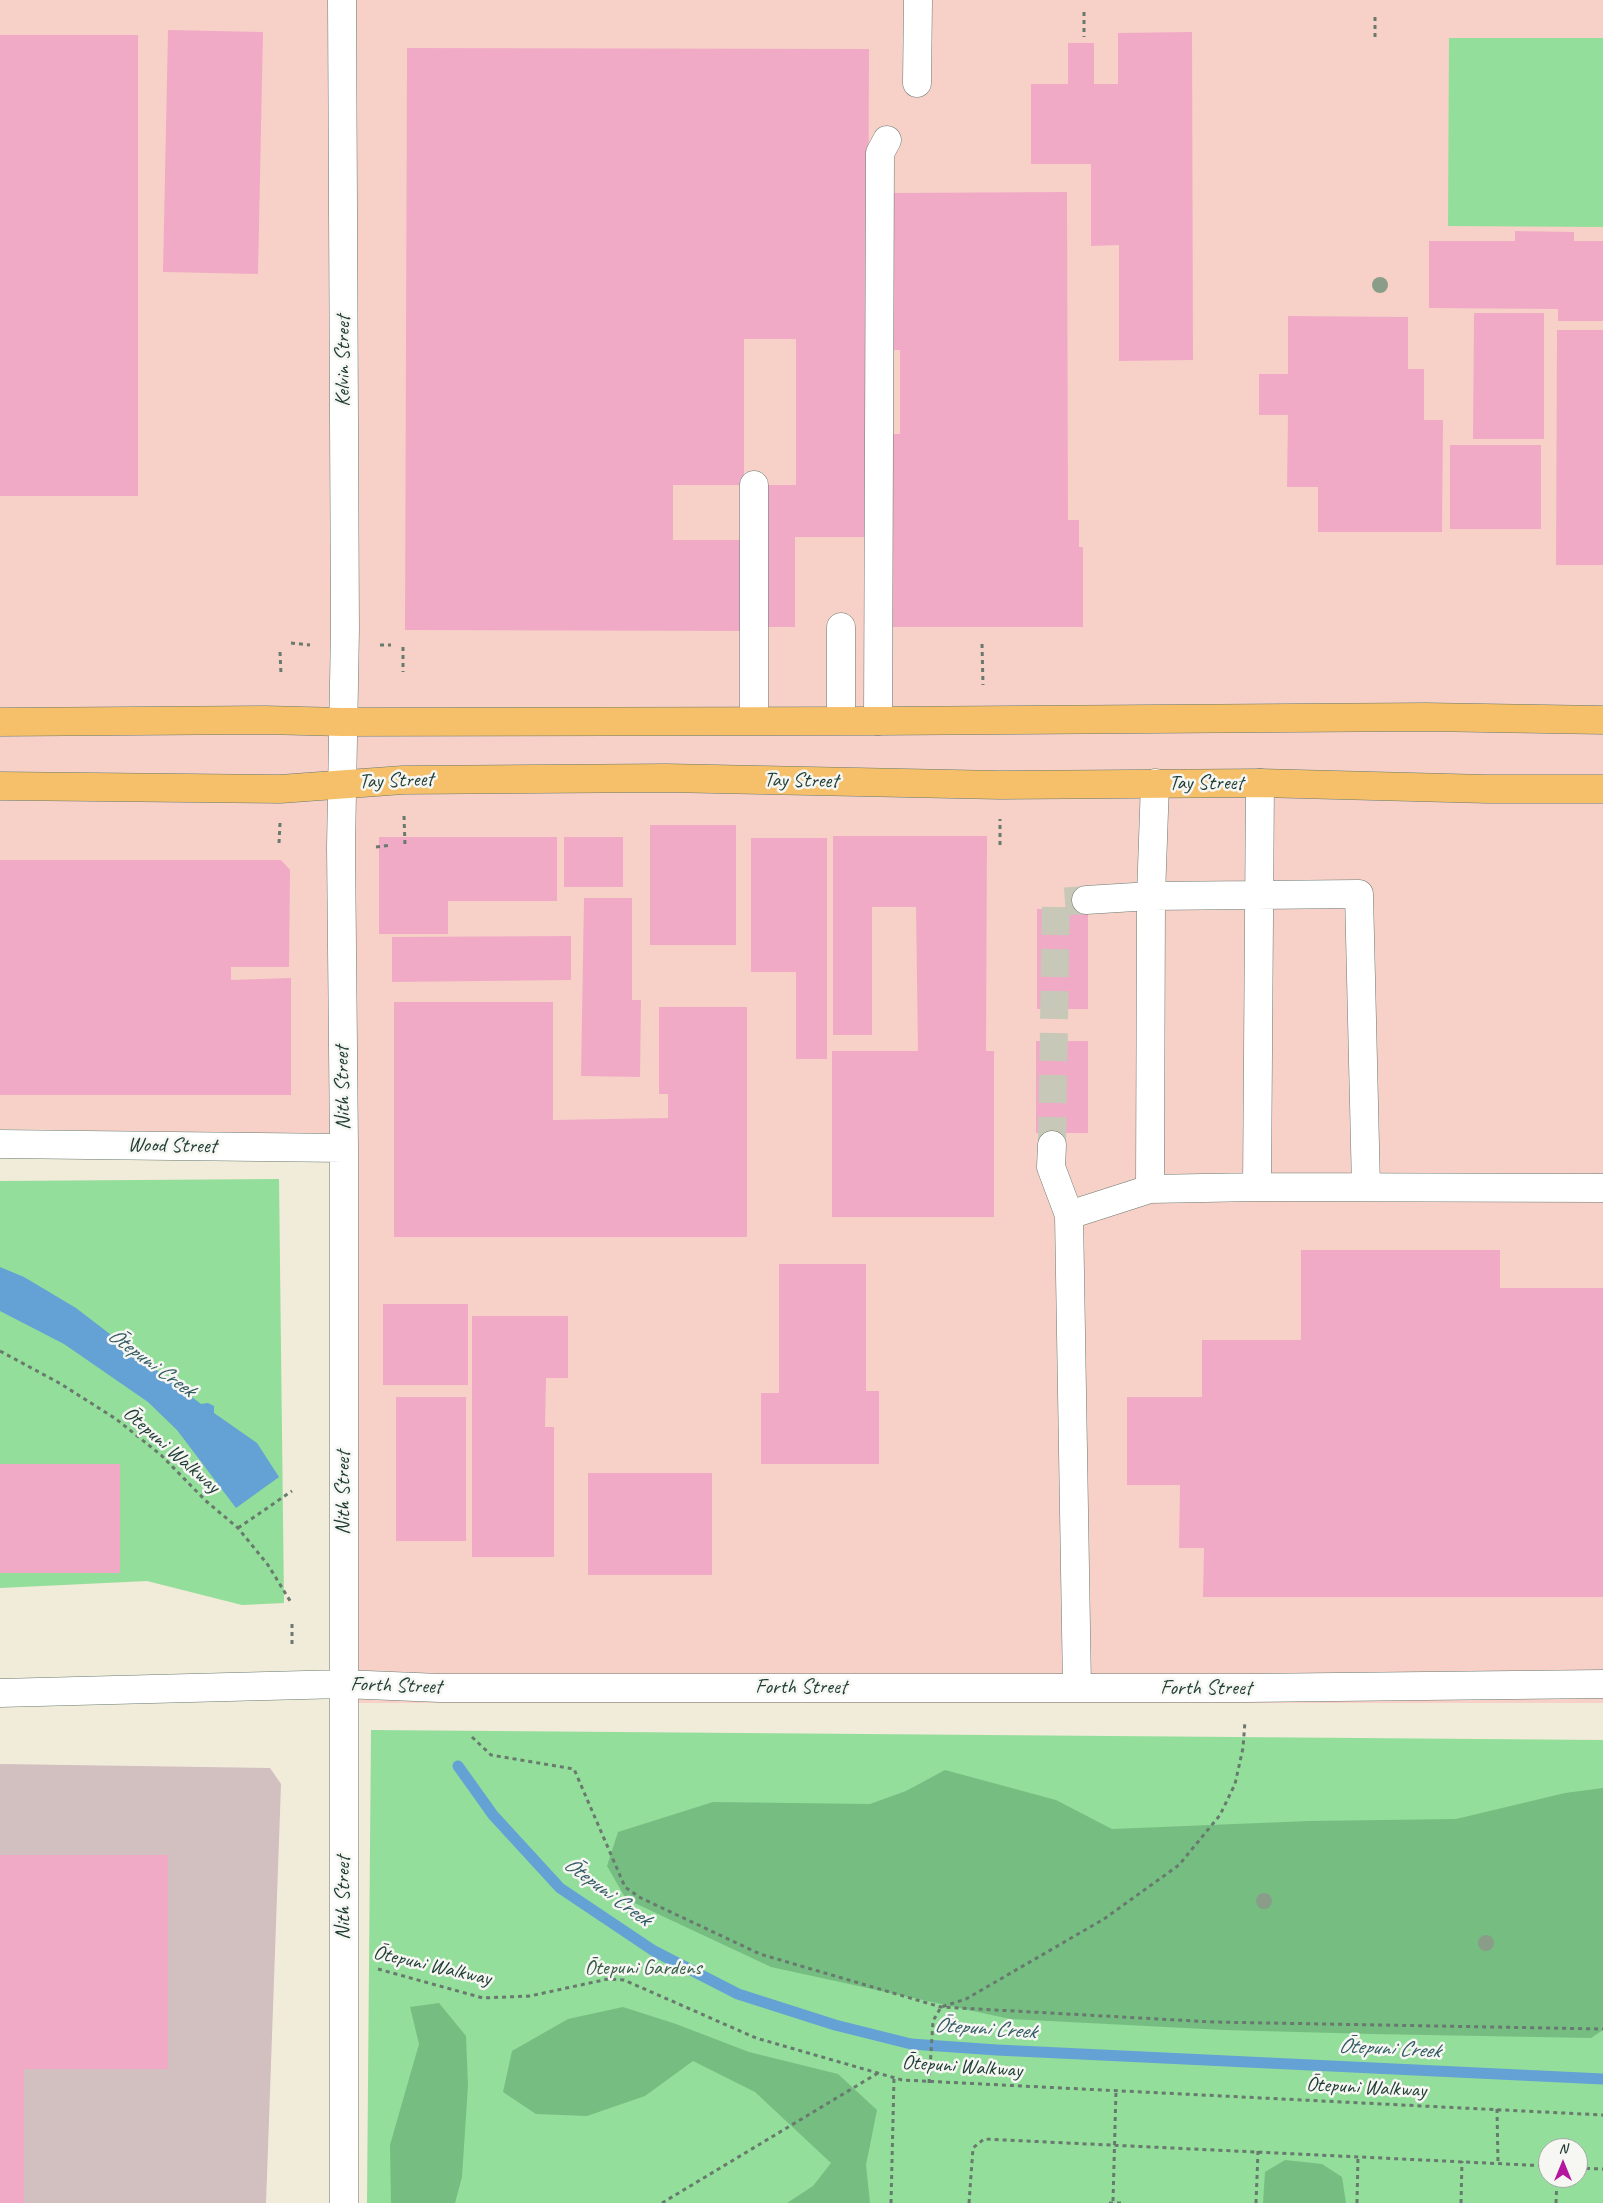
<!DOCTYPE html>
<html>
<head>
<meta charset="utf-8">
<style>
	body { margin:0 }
	#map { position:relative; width:1603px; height:2203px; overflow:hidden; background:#f1ebd9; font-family:Caveat,sans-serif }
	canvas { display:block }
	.north { position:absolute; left:1538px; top:2138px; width:50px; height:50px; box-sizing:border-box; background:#f6f6f2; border:1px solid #a0aca6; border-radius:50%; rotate:0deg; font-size:14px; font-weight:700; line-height:20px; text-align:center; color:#1f3d34 }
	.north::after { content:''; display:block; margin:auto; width:18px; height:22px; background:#b5179e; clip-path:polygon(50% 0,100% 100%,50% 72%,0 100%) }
</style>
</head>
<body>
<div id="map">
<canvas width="1603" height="2203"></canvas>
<div class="north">N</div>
</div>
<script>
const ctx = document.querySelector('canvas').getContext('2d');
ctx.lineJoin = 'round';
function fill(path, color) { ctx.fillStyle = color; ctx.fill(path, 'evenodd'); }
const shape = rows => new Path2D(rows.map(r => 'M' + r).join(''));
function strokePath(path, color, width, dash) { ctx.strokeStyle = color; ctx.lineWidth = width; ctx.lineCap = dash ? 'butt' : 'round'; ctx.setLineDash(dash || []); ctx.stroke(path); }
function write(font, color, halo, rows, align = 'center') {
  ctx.font = font + ' Caveat,sans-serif'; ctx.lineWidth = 5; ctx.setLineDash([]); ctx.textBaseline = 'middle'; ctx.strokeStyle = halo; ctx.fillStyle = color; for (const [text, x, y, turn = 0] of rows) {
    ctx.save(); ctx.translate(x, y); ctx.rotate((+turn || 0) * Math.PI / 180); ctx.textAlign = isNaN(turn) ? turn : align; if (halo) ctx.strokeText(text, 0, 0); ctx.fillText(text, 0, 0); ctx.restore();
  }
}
const built = shape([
	[0,0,1603,0,1603,1703,337,1703,337,1135,0,1129]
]);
const industrial = shape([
	[0,1764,270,1768,281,1784,266,2203,0,2203]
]);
const green = shape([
	[1449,38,1603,38,1603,227,1448,226],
	[279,1179,284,1603,242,1605,147,1581,0,1588,0,1181],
	[371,1730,1603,1740,1603,2203,367,2203],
	[1548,2148,1578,2148,1578,2178,1548,2178]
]);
const forest = shape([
	[945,1770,1056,1800,1112,1829,1309,1821,1456,1819,1565,1793,1603,1788,1603,2030,1591,2038,1372,2034,1224,2030,1010,2019,771,1967,626,1899,607,1866,618,1832,713,1802,870,1804,906,1791],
	[439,2003,466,2036,468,2085,462,2177,455,2203,391,2203,390,2145,419,2044,410,2007],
	[623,2007,676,2024,749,2052,838,2074,877,2110,866,2165,870,2203,787,2203,813,2186,831,2163,755,2092,693,2061,645,2096,587,2116,536,2114,503,2092,512,2051,568,2019],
	[1285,2160,1322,2164,1342,2177,1346,2203,1263,2203,1265,2172]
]);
const water = shape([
	[0,1267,24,1277,76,1308,201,1404,208,1403,214,1406,214,1413,257,1443,279,1477,236,1508,177,1430,148,1402,64,1344,0,1311]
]);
const stream = shape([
	[458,1766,493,1815,560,1888,654,1951,738,1994,835,2025,911,2044,997,2050,1603,2079]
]);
const building = shape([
	[168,30,263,32,258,274,163,272],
	[1192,32,1193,360,1119,361,1119,245,1091,246,1091,164,1031,164,1031,84,1068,84,1068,43,1094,43,1094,84,1118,84,1118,33],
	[0,35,138,35,138,496,0,496],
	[407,48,869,49,867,537,795,537,795,627,762,627,762,485,796,485,796,339,744,339,744,485,673,485,673,540,748,540,748,631,405,630],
	[1067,192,1068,520,1079,520,1079,547,1083,547,1083,627,875,627,891,481,893,481,893,434,900,434,900,350,884,350,893,193],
	[1515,231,1574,232,1574,241,1603,241,1603,321,1558,321,1558,309,1429,308,1429,241,1515,241],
	[1474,313,1544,313,1544,439,1473,439],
	[1288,316,1408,317,1408,369,1424,369,1424,420,1443,420,1442,532,1318,532,1318,487,1287,487,1288,415,1259,415,1259,374,1288,374],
	[1557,330,1603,330,1603,565,1556,565],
	[1450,445,1541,445,1541,529,1450,529],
	[650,825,736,825,736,945,650,945],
	[833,836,987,836,986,1051,994,1051,994,1217,832,1217,832,1051,918,1051,916,907,872,907,872,1035,833,1035],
	[379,837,557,837,557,901,448,901,448,934,379,934],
	[564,837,623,837,623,887,564,887],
	[751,838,827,838,827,1059,796,1059,796,972,751,972],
	[0,860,281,860,290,870,289,967,231,967,231,980,291,978,291,1095,0,1095],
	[584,898,632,898,632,1000,641,1000,640,1077,581,1076],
	[1037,909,1088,909,1088,1009,1037,1009],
	[571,936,571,980,392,982,392,937],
	[394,1002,553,1002,553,1120,668,1118,668,1094,659,1094,659,1007,747,1007,747,1237,394,1237],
	[1036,1041,1088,1041,1088,1133,1036,1133],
	[1301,1250,1500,1250,1500,1288,1603,1288,1603,1597,1203,1597,1204,1548,1179,1548,1180,1485,1127,1485,1127,1397,1202,1397,1202,1340,1301,1340],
	[779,1264,866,1264,866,1391,879,1391,879,1464,761,1464,761,1393,779,1393],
	[383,1304,468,1304,468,1385,383,1385],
	[472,1316,568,1316,568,1378,546,1378,545,1427,554,1427,554,1557,472,1557],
	[396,1397,466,1397,466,1541,396,1541],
	[0,1464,120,1464,120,1573,0,1573],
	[588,1473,712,1473,712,1575,588,1575],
	[0,1855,168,1855,168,2069,24,2069,24,2203,0,2203]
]);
const minorTunnel = shape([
	[1052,1145,1056,902,1086,900]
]);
const path = shape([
	[1084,12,1084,37],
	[1375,17,1375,37],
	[291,643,310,645],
	[982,644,983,685],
	[380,645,391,645],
	[403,647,403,672],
	[280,652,281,674],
	[404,816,405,845],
	[279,843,280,823],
	[1000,845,1000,819],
	[376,847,391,845],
	[0,1351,61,1384,116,1419,161,1455,206,1501,238,1528,268,1565,292,1604],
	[238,1528,292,1491],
	[292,1644,292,1620],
	[472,1737,491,1755,574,1769,625,1887,641,1898,760,1954,941,2007,1213,2022,1603,2029],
	[378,1969,483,1998,530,1996,608,1979,624,1980,756,2038,902,2080,1603,2115],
	[929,2083,933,2021,941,2007,966,1999,1104,1919,1179,1865,1220,1815,1235,1784,1243,1748,1245,1721],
	[1497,2109,1498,2163],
	[1578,2168,1603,2169],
	[1113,2201,1116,2090],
	[662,2203,878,2073],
	[891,2203,894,2078],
	[969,2203,973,2148,984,2139,1548,2166],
	[1109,2203,1124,2203],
	[1256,2203,1258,2151],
	[1357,2203,1358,2156],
	[1461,2203,1462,2161],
	[1556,2203,1557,2178]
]);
const minor = shape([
	[342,0,345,629,341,847,344,1148,344,2203],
	[917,83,918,0],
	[841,627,841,720],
	[754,720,754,485],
	[878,721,880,153,887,140],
	[1086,900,1151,896,1359,894,1366,1187],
	[0,1144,344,1148],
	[1052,1145,1051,1167,1069,1215],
	[1257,1187,1260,783],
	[1150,1189,1257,1187,1603,1188],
	[1077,1687,1069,1215,1150,1189,1151,896,1155,783],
	[0,1693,343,1684,440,1688,1247,1688,1603,1684]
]);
const highway = shape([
	[0,722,265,720,342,722,878,721,1425,717,1603,720],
	[0,786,280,789,403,780,666,778,1000,785,1260,783,1487,789,1603,789]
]);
const trees = [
	[1380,285],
	[1264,1901],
	[1486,1943]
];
const streetNames = [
	["Kelvin Street",343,361,-90],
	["Tay Street",396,781,-2],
	["Tay Street",801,781,1],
	["Tay Street",1206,783],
	["Nith Street",343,1088,-91],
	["Wood Street",172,1146,1],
	["Ōtepuni Walkway",171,1450,41],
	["Nith Street",343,1493,-90],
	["Forth Street",396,1686,2],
	["Forth Street",801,1687],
	["Forth Street",1206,1688],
	["Nith Street",343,1898,-90],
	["Ōtepuni Walkway",432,1966,13],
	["Ōtepuni Walkway",962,2067,4],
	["Ōtepuni Walkway",1366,2088,3]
];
const parkNames = [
	["Ōtepuni Gardens",643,1968]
];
const waterNames = [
	["Ōtepuni Creek",151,1363,36],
	["Ōtepuni Creek",607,1892,36],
	["Ōtepuni Creek",985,2029,4],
	["Ōtepuni Creek",1389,2049,3]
];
fill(built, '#f7d1c8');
fill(industrial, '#d2bfc0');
fill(green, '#93de9a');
fill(forest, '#76bd82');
fill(water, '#64a1d5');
strokePath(stream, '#64a1d5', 11);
fill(building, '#f0aac6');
strokePath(minorTunnel, '#c7c8b8', 28, [28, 14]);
strokePath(minor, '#687a6e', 29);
strokePath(highway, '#687a6e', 29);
strokePath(path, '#687a6e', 3, [4, 4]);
strokePath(minor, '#fff', 28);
strokePath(highway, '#f6c06b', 28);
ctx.fillStyle = '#8a9d89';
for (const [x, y] of trees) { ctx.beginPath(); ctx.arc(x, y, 8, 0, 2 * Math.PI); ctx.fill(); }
write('21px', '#1f3d34', '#f6f6f2', streetNames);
write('21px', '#365d48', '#f6f6f2', parkNames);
write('italic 22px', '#345b64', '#f6f6f2', waterNames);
</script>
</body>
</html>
